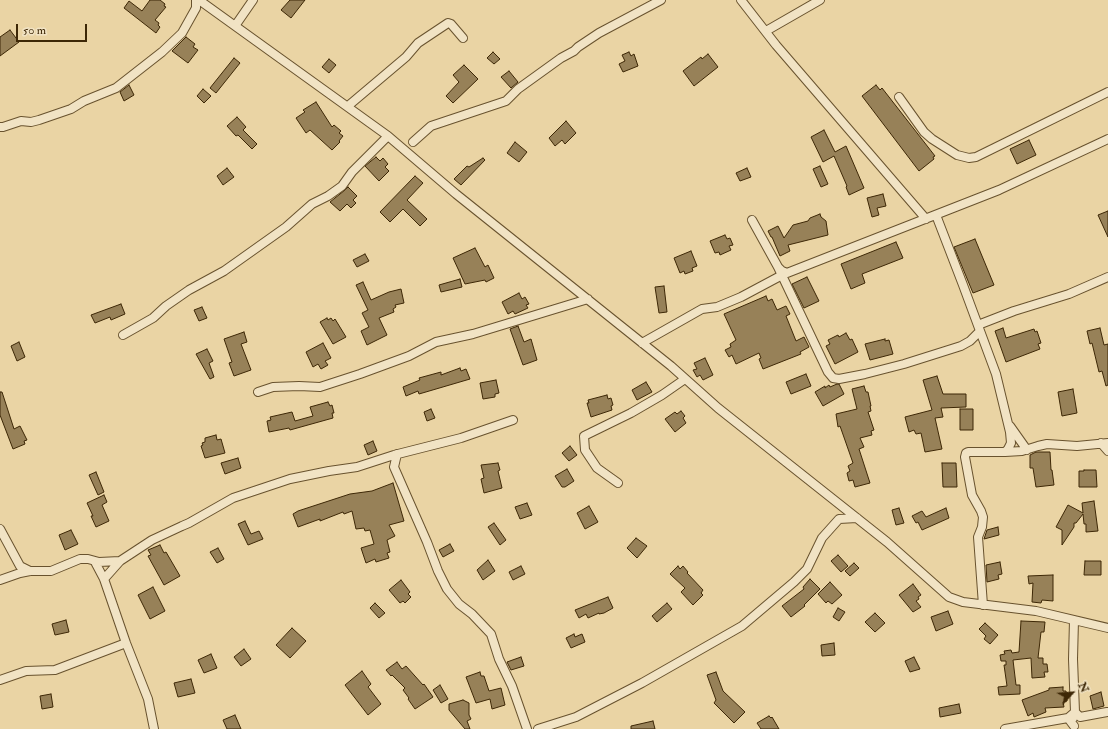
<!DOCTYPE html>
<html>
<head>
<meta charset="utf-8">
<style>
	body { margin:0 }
	#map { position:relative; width:1108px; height:729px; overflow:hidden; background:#ead4a4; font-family:"IM FELL Double Pica",serif }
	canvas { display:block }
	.north { position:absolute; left:1052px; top:673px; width:40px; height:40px; -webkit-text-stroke:3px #f1e3c4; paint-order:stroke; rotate:64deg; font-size:11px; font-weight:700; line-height:16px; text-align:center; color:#3d2706 }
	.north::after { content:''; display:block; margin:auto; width:14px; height:18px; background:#3d2706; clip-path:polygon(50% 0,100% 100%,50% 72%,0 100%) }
	.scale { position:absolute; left:16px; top:24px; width:71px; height:18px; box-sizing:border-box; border:2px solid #3d2706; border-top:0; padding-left:5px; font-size:12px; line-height:14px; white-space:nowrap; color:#3d2706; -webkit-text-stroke:3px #f1e3c4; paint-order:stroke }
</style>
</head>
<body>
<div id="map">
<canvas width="1108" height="729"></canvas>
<div class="north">N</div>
<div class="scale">50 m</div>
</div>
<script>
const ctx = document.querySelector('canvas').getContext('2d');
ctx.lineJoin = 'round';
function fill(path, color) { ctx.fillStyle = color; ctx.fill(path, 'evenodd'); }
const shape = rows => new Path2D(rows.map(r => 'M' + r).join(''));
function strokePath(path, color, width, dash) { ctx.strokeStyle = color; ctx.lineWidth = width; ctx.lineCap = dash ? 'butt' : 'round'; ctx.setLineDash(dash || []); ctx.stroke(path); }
const building = shape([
	[150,0,160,0,165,4,164,6,166,7,155,20,159,23,158,25,160,27,156,33,124,8,129,1,142,11,150,0],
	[290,0,305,0,291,18,281,10,290,0],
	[10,30,19,42,0,56,0,37,10,30],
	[186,37,195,44,193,47,198,50,188,63,172,51,186,37],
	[493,52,500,59,494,64,487,58,493,52],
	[629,52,631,56,634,54,638,66,623,72,619,64,625,61,622,55,629,52],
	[708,54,718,67,694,86,683,71,701,57,702,59,708,54],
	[234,58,240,63,216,93,210,88,234,58],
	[329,59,336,65,329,73,322,67,329,59],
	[464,65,478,79,453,103,446,96,459,82,453,75,464,65],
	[509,71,518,82,511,88,501,77,509,71],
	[129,85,134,95,124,101,120,92,129,85],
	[876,85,880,90,882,88,935,156,933,157,934,159,919,171,862,96,876,85],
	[203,89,211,96,204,103,197,96,203,89],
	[316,102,332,127,334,125,341,131,339,133,343,136,339,141,340,142,332,150,310,130,306,133,296,118,305,112,303,110,316,102],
	[237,117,246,127,243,130,257,144,252,149,238,135,236,136,227,126,237,117],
	[566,121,576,133,565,144,562,140,555,146,549,138,566,121],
	[824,130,835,152,846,146,864,188,849,195,846,187,847,186,834,156,823,162,811,137,824,130],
	[1029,140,1036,155,1017,164,1010,149,1029,140],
	[515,142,527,152,519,162,507,153,515,142],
	[376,157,380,161,383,158,388,164,385,167,389,171,379,181,365,166,376,157],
	[483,158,485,160,461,185,454,179,467,166,469,167,483,158],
	[820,166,828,184,821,187,813,169,820,166],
	[227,168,234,177,223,185,217,176,227,168],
	[747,168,751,177,740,181,736,173,747,168],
	[415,176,423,183,407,200,427,219,420,226,403,209,390,222,380,212,415,176],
	[348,187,357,196,353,200,356,203,351,208,347,204,340,211,330,202,345,190,348,187],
	[883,194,886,206,877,208,879,215,872,217,867,198,883,194],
	[1108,211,1108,237,1098,215,1108,211],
	[820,214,821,217,826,221,828,235,788,245,790,251,780,256,772,237,771,237,768,231,778,226,784,238,793,225,808,221,810,218,820,214],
	[725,235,727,239,730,238,733,245,729,246,731,250,720,255,719,252,715,253,710,241,725,235],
	[975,239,994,285,973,293,954,247,975,239],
	[896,242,903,258,862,274,865,283,851,289,841,264,896,242],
	[475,248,485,267,488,265,494,278,486,282,485,280,465,284,453,258,475,248],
	[691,251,697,266,692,268,693,271,685,274,684,271,680,273,674,258,691,251],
	[365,254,369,261,357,267,353,260,365,254],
	[807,277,819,301,804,308,792,284,807,277],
	[460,279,462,287,441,292,439,285,460,279],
	[363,282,371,300,389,292,401,289,404,303,395,305,396,307,393,309,394,312,379,318,387,335,367,345,361,331,369,327,362,313,368,310,356,285,363,282],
	[664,286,667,312,659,313,655,287,664,286],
	[519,293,522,299,525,297,529,304,526,305,528,308,515,314,513,311,508,314,502,302,519,293],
	[766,296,768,301,772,299,777,310,786,306,790,314,786,316,796,341,804,337,809,347,800,352,801,354,763,369,759,359,761,358,759,353,736,364,732,355,729,357,725,350,731,347,730,344,736,340,724,314,766,296],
	[121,304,125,314,111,320,110,317,95,323,91,315,121,304],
	[202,307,207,318,199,321,194,310,202,307],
	[327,318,328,320,331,318,333,321,335,319,346,337,333,344,320,322,327,318],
	[518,326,524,342,531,339,537,360,523,365,510,329,518,326],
	[1003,328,1006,338,1034,329,1035,332,1037,331,1041,343,1038,344,1040,349,1006,362,995,331,1003,328],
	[1100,328,1104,345,1108,344,1108,385,1106,386,1102,371,1099,372,1092,343,1090,344,1087,331,1100,328],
	[244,332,247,342,241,344,251,370,234,376,229,363,232,362,224,339,244,332],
	[846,333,850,340,852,339,858,352,835,364,826,346,830,344,828,340,838,335,839,337,846,333],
	[885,339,885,341,889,340,893,354,870,360,865,344,885,339],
	[19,342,25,357,17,361,11,346,19,342],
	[323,343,331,358,325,361,328,365,321,369,318,364,313,367,306,352,323,343],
	[207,349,213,361,209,363,214,377,210,379,196,354,207,349],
	[705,358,713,375,703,380,700,375,697,377,693,370,697,369,694,363,705,358],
	[460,368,461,371,466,369,470,379,419,394,418,391,406,396,403,387,420,380,419,378,441,372,441,375,460,368],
	[806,374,811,386,791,394,786,382,806,374],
	[937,376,943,394,966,394,966,407,941,408,943,417,935,418,942,449,925,452,921,433,916,434,914,430,909,432,905,417,932,410,923,380,937,376],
	[496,380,499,393,495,394,495,397,483,399,480,383,496,380],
	[646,382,652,392,637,400,632,390,646,382],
	[837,384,839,384,844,394,823,406,815,392,825,386,825,388,829,385,830,387,837,384],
	[864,386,866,392,868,392,871,406,870,406,871,411,868,412,874,430,871,431,872,435,860,438,864,447,859,449,870,483,855,487,853,480,849,481,847,473,850,471,848,466,853,463,840,426,838,427,836,414,857,409,852,389,864,386],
	[1073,389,1077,413,1062,416,1058,392,1073,389],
	[0,392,2,392,14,429,20,426,27,440,24,441,25,444,13,449,0,415,0,392],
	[607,395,608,399,611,398,613,405,611,406,612,410,591,417,587,403,589,403,588,400,607,395],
	[328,402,330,406,332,405,334,413,332,413,333,418,290,430,289,428,269,432,267,421,271,420,270,417,292,412,295,421,313,416,310,407,328,402],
	[431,409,435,418,427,421,424,412,431,409],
	[960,409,973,409,973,430,960,430,960,409],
	[681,411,685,416,683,418,686,423,675,432,665,419,675,412,677,414,681,411],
	[216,435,217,440,221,439,225,453,205,458,201,446,203,445,202,443,205,442,205,438,216,435],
	[373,441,377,451,368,455,364,445,373,441],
	[570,446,577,455,569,461,562,453,570,446],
	[1036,452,1050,452,1051,470,1052,470,1054,485,1036,487,1033,468,1030,468,1030,455,1036,452],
	[238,458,241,468,225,474,221,463,238,458],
	[498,463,500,470,498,471,502,488,484,493,481,479,484,478,481,465,498,463],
	[942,463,956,463,957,487,943,487,942,463],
	[567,469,574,481,565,487,562,487,555,476,567,469],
	[1084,470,1096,470,1097,487,1079,487,1079,471,1084,471,1084,470],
	[96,472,104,492,98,495,89,475,96,472],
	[393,483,404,521,389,525,395,536,387,540,390,552,387,553,389,558,376,562,375,559,366,563,361,548,374,544,370,530,365,531,364,528,356,529,352,511,344,514,343,512,320,521,320,519,298,527,293,514,298,511,350,494,372,491,393,483],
	[104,495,107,502,102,505,109,521,96,527,91,516,93,516,87,503,104,495],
	[1094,501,1098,531,1086,532,1086,524,1084,524,1083,514,1076,523,1074,523,1074,527,1062,545,1062,530,1056,527,1068,505,1083,513,1082,503,1094,501],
	[527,503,532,515,520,519,515,507,527,503],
	[589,506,598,522,585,529,577,513,589,506],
	[899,508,904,523,896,525,892,510,899,508],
	[946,508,949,518,922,530,918,522,916,523,912,516,922,511,926,517,946,508],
	[245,521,251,534,259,531,263,539,248,545,238,524,245,521],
	[494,523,506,540,500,545,488,527,494,523],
	[998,527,999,535,984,539,987,530,998,527],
	[71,530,78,544,65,550,59,535,71,530],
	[636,538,647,546,637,558,627,548,636,538],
	[450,544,454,551,443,557,439,550,450,544],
	[160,545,164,553,166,552,180,576,164,585,148,556,151,555,148,550,160,545],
	[218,548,224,559,217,563,210,552,218,548],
	[838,555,848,566,841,572,831,561,838,555],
	[488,560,495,571,483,580,477,570,488,560],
	[1085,561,1101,561,1101,575,1084,575,1085,561],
	[1000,562,1002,574,998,575,999,579,987,582,986,565,1000,562],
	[854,563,859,568,850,576,845,571,854,563],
	[521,566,525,574,513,580,509,572,521,566],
	[678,566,680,569,683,566,688,572,687,573,703,590,701,593,703,595,693,605,681,592,685,588,670,574,678,566],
	[1053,575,1053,601,1042,600,1041,603,1032,602,1033,583,1029,584,1028,576,1053,575],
	[810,579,820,589,804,605,805,606,791,617,782,606,804,589,803,587,810,579],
	[401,580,410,592,408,594,411,597,405,603,403,601,400,603,389,590,401,580],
	[830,582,842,595,832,604,828,601,826,603,818,594,830,582],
	[913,584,921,595,918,597,919,599,916,601,921,607,913,612,899,595,913,584],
	[153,587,165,611,150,619,138,595,153,587],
	[608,597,613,608,604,613,599,614,599,613,588,618,586,614,579,618,575,610,608,597],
	[375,603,385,613,379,618,370,608,375,603],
	[667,603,672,609,657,622,652,616,667,603],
	[838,608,845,612,839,621,833,617,838,608],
	[948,611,953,624,936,631,931,617,948,611],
	[875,613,885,623,875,632,865,622,875,613],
	[66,620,69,632,55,635,52,624,66,620],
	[1021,621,1045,622,1044,632,1041,632,1038,658,1043,658,1043,664,1047,664,1048,672,1044,672,1045,677,1032,678,1031,658,1013,660,1016,685,1020,685,1020,694,999,695,998,687,1007,686,1004,665,1006,665,1006,661,1001,661,1000,655,1005,654,1004,651,1011,650,1012,653,1019,652,1021,621],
	[985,623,998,635,990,644,984,639,986,636,979,629,985,623],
	[292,628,306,641,290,658,276,645,292,628],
	[574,634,575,637,582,634,585,642,571,648,566,638,574,634],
	[834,643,835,655,822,656,821,645,834,643],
	[244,649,251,659,241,666,234,657,244,649],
	[211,654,217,668,204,673,198,660,211,654],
	[521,657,524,666,511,670,507,662,521,657],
	[914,657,920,669,910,672,905,661,914,657],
	[397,662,402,669,406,666,423,685,424,684,433,697,415,709,408,699,409,698,403,690,405,688,392,675,391,676,386,670,397,662],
	[362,671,371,684,368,687,381,704,368,715,345,685,362,671],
	[480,672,481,676,484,676,489,691,501,688,505,705,492,709,490,699,476,703,466,677,480,672],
	[716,672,723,691,745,712,734,723,714,703,716,700,707,675,716,672],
	[191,679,195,693,178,697,174,683,191,679],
	[440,685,448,699,441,703,433,690,440,685],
	[1063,687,1063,691,1066,691,1067,701,1063,702,1064,707,1045,708,1046,712,1034,717,1033,713,1028,716,1022,700,1049,690,1049,688,1063,687],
	[1101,692,1104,706,1093,709,1090,696,1101,692],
	[51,694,53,707,42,709,40,696,51,694],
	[463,700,469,703,469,715,471,719,467,721,470,729,465,729,449,710,449,704,463,700],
	[959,704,961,713,940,717,939,708,959,704],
	[235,715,241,729,227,729,223,720,235,715],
	[769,716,771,718,772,717,779,729,761,729,757,723,769,716],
	[653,721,655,729,631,729,631,726,653,721]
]);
const minor = shape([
	[199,0,388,136,456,194,671,366,718,408,887,542,949,597,963,602,1036,611,1108,628],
	[741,0,776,45,926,219],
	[235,26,253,0],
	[766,31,820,0],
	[899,97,924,132,932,139,957,155,969,158,976,157,1108,92],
	[348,106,406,57,418,43,448,23,451,24,463,38],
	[0,127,3,127,21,121,31,122,39,120,71,109,84,101,116,88,162,52,182,33,196,8,196,0],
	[413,142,431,126,506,101,518,89,561,58,574,51,578,47,599,33,661,0],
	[936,215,963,285,996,374,1010,432,1011,443,1008,449,1005,452,968,452,966,453,965,457,972,495,981,511,983,517,982,527,978,537,983,605],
	[752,220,778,267,782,271,787,273,999,190,1108,139],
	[778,267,828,372,833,378,839,379,865,374,904,364,961,346,970,341,980,331],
	[978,325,1014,311,1069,294,1108,277],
	[123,335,153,318,166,306,189,290,224,271,286,227,312,204,328,196,342,186,352,172,388,136],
	[642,343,702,309,717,307,741,297,786,273],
	[258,392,273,387,299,386,320,387,360,374,409,356,436,342,473,334,588,299],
	[1010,426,1027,450],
	[1101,443,1108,451],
	[1005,452,1022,451,1038,446,1047,444,1077,446,1108,443],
	[397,454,394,467,427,542,438,571,447,589,459,604,472,614,491,634,499,659,512,686,527,729],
	[618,483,597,468,585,450,584,436,631,413,662,395,685,379],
	[0,529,20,566,30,571],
	[95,562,104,579,126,643,148,699,154,729],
	[104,579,120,561],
	[0,580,20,573,30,571,51,571,80,559,88,559,99,562,120,561,152,540,182,526,189,523,233,498,290,479,329,471,357,467,394,455,461,438,513,420],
	[0,680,26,671,55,670,126,643],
	[1075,712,1080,717,1107,712],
	[1073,718,1068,718,1074,726],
	[538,729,576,717,642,683,742,626,794,582,807,569,822,538,839,519,857,518],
	[1005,729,1068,718,1075,712,1073,659,1074,620]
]);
fill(building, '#978158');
strokePath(building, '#3d2706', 1);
strokePath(minor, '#68522e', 10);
strokePath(minor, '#f1e3c4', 8);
</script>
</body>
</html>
